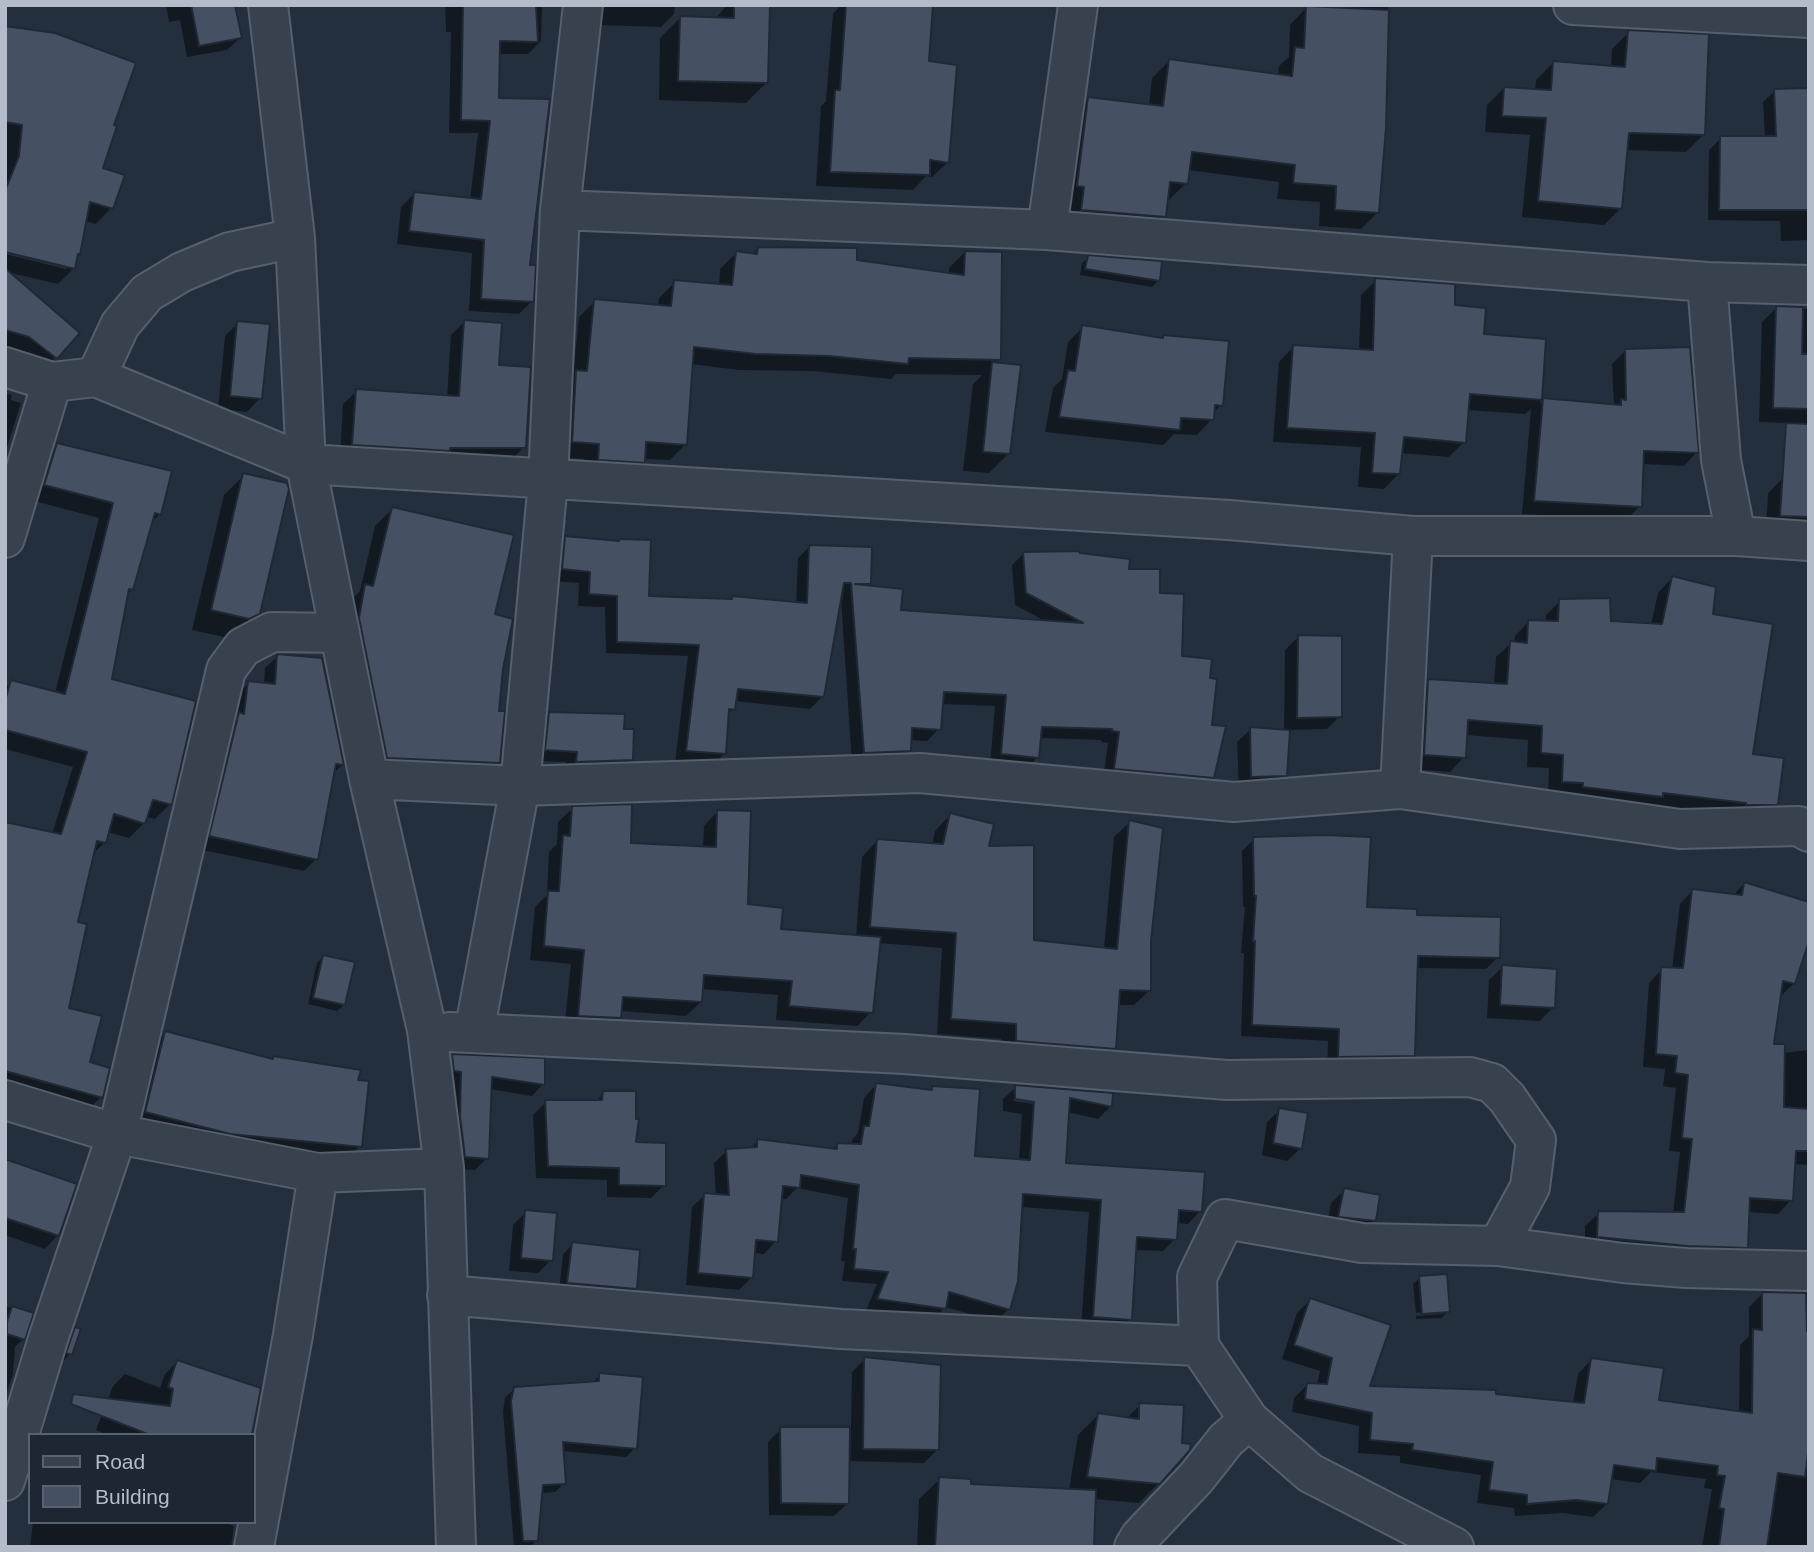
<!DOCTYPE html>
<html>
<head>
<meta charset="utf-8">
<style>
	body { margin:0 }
	#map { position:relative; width:1814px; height:1552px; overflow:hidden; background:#242f3e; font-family:Arial,sans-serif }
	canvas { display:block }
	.frame { position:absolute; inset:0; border:7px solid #b4bcc9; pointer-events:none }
	.legend { position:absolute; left:28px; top:1433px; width:228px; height:91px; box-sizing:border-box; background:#1d2633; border:2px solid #59626f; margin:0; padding:9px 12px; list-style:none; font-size:21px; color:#b4bcc9 }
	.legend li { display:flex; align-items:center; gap:14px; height:35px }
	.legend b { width:35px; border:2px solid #59626f }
</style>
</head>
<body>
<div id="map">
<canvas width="1814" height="1552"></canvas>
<div class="frame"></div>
<ul class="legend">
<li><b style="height:9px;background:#38414e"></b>Road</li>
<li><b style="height:19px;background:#455162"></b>Building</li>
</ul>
</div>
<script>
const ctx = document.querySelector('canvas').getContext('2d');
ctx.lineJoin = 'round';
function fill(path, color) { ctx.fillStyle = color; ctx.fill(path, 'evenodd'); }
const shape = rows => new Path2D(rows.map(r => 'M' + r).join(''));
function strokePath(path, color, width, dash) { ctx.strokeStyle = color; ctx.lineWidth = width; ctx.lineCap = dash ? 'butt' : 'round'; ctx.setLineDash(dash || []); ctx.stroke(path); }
const shadow = shape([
	[166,5,233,5,240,38,227,50,187,57,180,20,169,22],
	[445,5,542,5,541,41,528,54,498,54,497,99,532,301,519,314,469,311,472,253,397,244,401,207,414,194,470,200,478,133,449,133,451,32,446,32],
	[599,5,675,5,674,14,661,27,598,25],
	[727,5,768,5,766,83,746,103,659,100,660,38,680,18,715,19],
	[841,5,931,5,927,62,947,163,932,177,926,176,913,190,816,186,821,106,826,101,833,14],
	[1326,5,1388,5,1384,127,1378,212,1361,229,1319,226,1320,202,1277,199,1279,182,1188,170,1186,183,1169,200,1166,200,1165,217,1148,233,1065,226,1072,116,1089,99,1149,106,1152,78,1169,61,1278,76,1279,66,1289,57,1290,25,1306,8,1325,9],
	[5,27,111,126,100,169,111,208,96,224,85,221,74,268,58,284,7,272,78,333,40,374,5,352,5,254,66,269,66,265,5,251],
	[1629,32,1703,135,1686,152,1626,150,1621,208,1604,225,1522,217,1530,135,1485,132,1487,105,1504,88,1535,90,1536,80,1553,63,1611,67,1612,49],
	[1809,90,1809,240,1781,241,1780,221,1708,220,1709,150,1721,138,1765,138,1763,102,1775,91],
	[758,248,949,275,949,268,965,252,999,359,994,364,1009,453,989,473,963,471,973,384,982,375,896,374,891,379,813,371,739,370,691,364,686,444,670,460,643,459,643,462,627,478,583,475,584,459,556,457,561,388,573,376,579,317,595,301,658,306,659,298,675,282,719,286,720,269,736,253,752,255],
	[1089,257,1158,281,1152,287,1080,275,1082,263],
	[1376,280,1453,307,1482,336,1545,341,1540,404,1543,400,1614,406,1612,364,1625,351,1697,452,1684,466,1642,464,1640,506,1627,519,1522,514,1531,409,1525,414,1467,410,1464,442,1449,457,1400,453,1399,473,1384,489,1358,487,1361,447,1273,442,1279,362,1294,346,1359,351,1361,295],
	[1776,308,1809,309,1809,424,1759,422,1762,322],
	[464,322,497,366,524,447,511,460,340,458,343,404,357,391,447,397,451,335],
	[238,323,260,398,247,412,218,409,225,336],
	[1083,327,1161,339,1164,337,1221,405,1212,414,1212,419,1197,435,1174,434,1163,445,1045,432,1053,388,1062,379,1068,342],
	[5,393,12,395,11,400,21,403,5,454],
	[57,445,160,514,150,523,132,590,126,595,110,681,170,804,155,819,146,817,144,823,129,838,107,832,104,843,92,855,76,924,67,1009,101,1097,86,1112,5,1090,5,824,52,834,73,767,5,749,5,688,11,682,55,693,99,518,30,500,42,460],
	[244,475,258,613,238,633,228,638,192,630,224,495],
	[1783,478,1809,479,1809,531,1766,530,1768,493],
	[392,509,493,616,502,668,497,712,498,762,481,780,370,775,348,603,360,591,375,526],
	[566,538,617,542,619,540,647,597,730,601,733,598,796,604,798,558,810,546,870,584,867,587,899,611,1047,622,1015,605,1012,565,1024,553,1127,571,1158,595,1181,658,1210,727,1212,777,1200,789,1103,780,1108,743,1101,742,1101,740,1040,738,1038,757,1026,769,990,765,995,706,941,704,939,729,927,741,910,740,909,751,897,763,852,764,841,599,822,697,810,709,734,701,733,709,727,716,725,753,713,765,675,763,688,656,606,653,605,607,578,606,579,583,551,581,554,550],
	[1672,578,1711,616,1751,756,1777,804,1762,818,1732,819,1548,796,1549,768,1527,767,1528,740,1466,735,1464,757,1450,772,1410,769,1414,695,1428,681,1494,685,1496,657,1511,643,1514,643,1515,636,1529,621,1545,622,1546,615,1560,601,1609,623,1651,625,1658,593],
	[1298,637,1340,716,1327,729,1288,730,1285,775,1272,788,1239,790,1237,742,1251,729,1284,731,1285,650],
	[278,656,342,765,333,774,316,859,304,871,198,849,236,695,249,683,264,685,265,668],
	[549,714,622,731,631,760,620,771,565,773,566,762,535,761,538,725],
	[573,808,629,845,703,848,704,826,718,811,746,906,779,931,856,937,862,857,877,841,932,845,935,831,950,815,987,847,1032,942,1104,949,1114,837,1130,822,1149,940,1150,990,1134,1005,1117,1005,1114,1048,1099,1064,1001,1056,1001,1039,937,1034,942,948,878,943,871,1012,857,1026,776,1020,778,995,701,989,701,1002,686,1016,620,1011,619,1018,605,1032,564,1030,571,964,530,960,535,907,547,895,549,852,557,844,558,822],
	[1254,839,1365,909,1415,917,1498,957,1486,969,1416,968,1413,1055,1401,1067,1327,1068,1328,1041,1241,1036,1244,953,1241,953,1245,907,1243,907,1242,851],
	[1744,884,1794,983,1780,997,1772,1046,1783,1053,1809,1050,1809,1165,1793,1164,1791,1200,1778,1214,1747,1212,1746,1247,1732,1260,1585,1250,1585,1226,1599,1213,1673,1214,1680,1152,1669,1151,1676,1088,1663,1086,1665,1069,1643,1067,1649,983,1662,969,1672,970,1680,904,1693,890,1733,895],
	[323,957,344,1005,337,1011,308,1004,317,963],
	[1503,967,1553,1007,1540,1021,1487,1018,1489,980],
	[165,1033,355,1082,360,1146,340,1166,126,1132,145,1053],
	[453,1056,543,1084,532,1096,489,1089,487,1158,475,1170,453,1169,441,1068],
	[876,1085,929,1092,933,1088,973,1157,1019,1161,1022,1114,1003,1111,1003,1099,1016,1087,1111,1094,1110,1107,1098,1119,1067,1112,1064,1164,1200,1211,1188,1224,1176,1223,1175,1239,1163,1251,1134,1250,1130,1319,1118,1331,1081,1329,1089,1212,1021,1207,1009,1309,996,1321,945,1307,932,1321,866,1311,877,1284,842,1281,845,1261,841,1261,848,1198,797,1188,786,1199,780,1199,776,1241,764,1254,754,1253,752,1277,739,1290,686,1285,692,1207,705,1195,716,1196,714,1163,727,1151,750,1149,758,1141,832,1150,837,1145,851,1146,852,1140,858,1133,864,1098],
	[1014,1098,1043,1101,1042,1105,1013,1101],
	[604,1093,634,1144,664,1185,651,1198,607,1197,607,1180,536,1178,533,1115,546,1102,595,1102],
	[1280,1110,1306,1114,1300,1149,1287,1161,1262,1155,1267,1122],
	[5,1161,58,1235,45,1249,5,1235],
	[1345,1190,1374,1221,1361,1234,1326,1229,1331,1203],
	[526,1212,551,1260,538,1273,509,1271,513,1225],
	[573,1244,636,1289,626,1298,559,1292,563,1254],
	[1420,1278,1448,1311,1442,1318,1416,1319,1416,1316,1444,1314,1444,1311,1416,1313,1413,1284],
	[1763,1293,1805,1332,1809,1333,1809,1547,1702,1547,1712,1489,1704,1488,1706,1479,1651,1472,1640,1483,1610,1479,1607,1504,1593,1517,1562,1513,1515,1516,1514,1508,1477,1503,1481,1475,1400,1463,1400,1456,1358,1453,1359,1426,1292,1412,1294,1398,1308,1384,1317,1385,1320,1371,1282,1359,1297,1313,1310,1300,1368,1387,1494,1395,1573,1403,1578,1374,1591,1360,1657,1402,1739,1413,1740,1345,1749,1336,1749,1307],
	[5,1306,31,1314,23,1339,15,1347,13,1373,5,1399],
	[76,1329,70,1354,64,1360,61,1360,69,1335],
	[865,1359,937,1450,924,1463,848,1461,848,1503,834,1516,769,1515,768,1442,781,1429,851,1428,852,1372],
	[177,1362,251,1435,108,1435,96,1430,113,1386,125,1374,160,1388,165,1374],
	[600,1375,635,1448,626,1457,562,1451,564,1483,555,1492,541,1493,536,1541,530,1547,514,1547,503,1411,505,1398,514,1389,591,1384],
	[1140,1405,1159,1483,1139,1503,1094,1499,1092,1547,917,1547,919,1499,940,1479,969,1485,1069,1490,1078,1435,1098,1415,1126,1419],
	[33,1522,224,1522,234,1526,231,1547,30,1547]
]);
const building = shape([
	[191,5,235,5,242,38,199,46,191,5],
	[463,5,536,5,538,42,500,41,499,98,550,99,530,265,536,265,534,302,481,299,484,240,409,231,414,192,481,199,490,121,461,120,463,5],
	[734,5,770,5,768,83,678,81,680,16,734,18,734,5],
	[846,5,933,5,929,61,957,65,949,163,930,160,930,175,830,172,835,90,840,90,846,5],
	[1306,6,1389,10,1386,128,1379,213,1335,210,1336,186,1293,183,1295,165,1192,152,1188,184,1170,182,1166,217,1081,210,1084,187,1077,186,1088,97,1163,106,1169,59,1292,76,1295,47,1304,48,1306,6],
	[5,26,55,33,136,63,114,125,117,126,103,168,125,175,113,209,90,202,80,255,78,254,75,269,5,252,5,191,19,156,22,125,5,122,5,26],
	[1628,30,1709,34,1705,135,1629,133,1622,209,1538,201,1546,118,1502,116,1504,87,1551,90,1553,61,1625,67,1628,30],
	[1809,88,1809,210,1719,210,1720,136,1776,136,1774,89,1809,88],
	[758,247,857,248,857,260,964,275,965,251,1002,252,1001,360,909,358,908,364,829,356,756,354,694,347,687,445,646,442,645,463,598,460,599,444,572,442,576,370,587,371,594,299,671,306,674,280,732,285,736,251,757,254,758,247],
	[1088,255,1162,261,1160,281,1085,269,1088,255],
	[5,268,80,333,57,359,29,337,5,330,5,268],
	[1375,278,1455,284,1455,305,1486,308,1484,334,1546,339,1542,400,1470,394,1466,443,1404,437,1400,474,1372,473,1375,433,1287,428,1293,345,1373,350,1375,278],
	[1776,306,1803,307,1802,354,1809,354,1809,409,1773,408,1776,306],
	[464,320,502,323,499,365,531,367,526,448,450,448,450,451,352,445,356,389,459,396,464,320],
	[237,321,270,324,262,399,230,396,237,321],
	[1082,325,1163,338,1163,335,1229,341,1223,406,1215,405,1214,420,1181,418,1180,430,1059,417,1068,370,1075,371,1082,325],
	[1690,347,1699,453,1644,451,1642,507,1534,501,1543,398,1621,405,1621,399,1626,400,1625,349,1690,347],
	[992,362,1021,365,1010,454,983,452,992,362],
	[1786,423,1809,424,1809,517,1780,516,1786,423],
	[57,443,172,471,161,515,155,513,133,590,129,589,112,679,196,701,172,805,153,800,145,824,114,814,106,843,97,841,78,922,87,924,69,1008,102,1016,90,1062,110,1068,103,1098,5,1071,5,822,61,834,87,752,5,730,5,701,11,680,65,694,113,503,44,485,57,443],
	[243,473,287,483,289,489,260,614,249,619,211,610,243,473],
	[392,507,514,535,495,614,513,619,503,669,499,711,505,711,500,763,387,758,359,618,365,584,373,586,392,507],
	[565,536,619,541,619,539,651,540,649,596,732,599,732,596,807,603,809,545,872,547,871,584,855,584,903,589,901,610,1083,623,1026,593,1023,552,1079,551,1080,553,1130,559,1129,569,1160,569,1160,593,1184,594,1182,656,1212,659,1210,678,1217,679,1212,725,1226,726,1214,778,1114,769,1119,732,1112,731,1112,729,1042,727,1039,758,1001,754,1006,695,944,692,941,730,912,728,911,751,864,753,851,583,844,583,824,697,738,689,735,710,729,709,726,754,686,751,699,645,617,642,617,596,589,594,590,572,562,569,565,536],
	[1672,576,1716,587,1713,614,1773,624,1753,754,1784,758,1778,805,1746,805,1746,803,1663,793,1663,797,1583,787,1583,783,1562,782,1563,755,1541,753,1542,726,1468,720,1466,758,1424,755,1428,679,1507,684,1510,641,1527,643,1528,620,1558,621,1559,599,1610,598,1611,621,1662,624,1672,576],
	[1298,635,1342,636,1342,717,1297,718,1298,635],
	[277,654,322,658,344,765,336,764,318,860,209,836,239,712,244,714,248,681,275,684,277,654],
	[549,712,625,714,624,729,634,729,633,760,576,762,577,752,545,750,549,712],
	[1250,727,1290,730,1287,776,1251,777,1250,727],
	[632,804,631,843,716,847,717,810,751,811,748,904,783,908,781,929,881,937,873,1013,789,1006,792,981,704,975,702,1002,623,997,621,1018,578,1016,584,950,544,946,548,891,559,891,563,835,570,836,572,806,632,804],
	[950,813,994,824,989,846,1034,845,1034,940,1117,949,1129,820,1163,828,1151,941,1151,991,1120,990,1116,1049,1016,1041,1016,1024,951,1019,956,933,870,927,877,839,943,844,950,813],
	[1324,835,1371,837,1367,907,1417,909,1417,915,1501,917,1500,958,1418,956,1415,1056,1338,1057,1339,1029,1252,1025,1255,941,1253,941,1256,896,1254,896,1253,837,1324,835],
	[1744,882,1809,902,1809,941,1795,984,1783,981,1774,1044,1785,1044,1784,1107,1809,1109,1809,1151,1796,1151,1793,1201,1750,1198,1748,1248,1687,1246,1597,1237,1598,1211,1684,1212,1692,1139,1682,1138,1688,1075,1675,1073,1677,1056,1656,1054,1661,967,1683,968,1692,889,1742,895,1744,882],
	[323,955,355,962,345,1005,313,998,323,955],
	[1502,965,1557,969,1555,1008,1500,1005,1502,965],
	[165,1031,273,1059,273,1056,361,1070,358,1080,369,1081,362,1147,230,1134,145,1112,165,1031],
	[452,1054,545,1058,545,1085,492,1077,489,1159,465,1157,460,1116,461,1072,454,1071,452,1054],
	[876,1083,932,1090,932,1086,980,1089,975,1156,1030,1160,1034,1102,1015,1099,1015,1085,1113,1093,1112,1107,1070,1098,1066,1163,1205,1172,1202,1212,1179,1210,1177,1240,1137,1237,1132,1320,1093,1317,1101,1200,1023,1194,1018,1281,1010,1310,949,1292,946,1309,877,1299,888,1272,854,1269,856,1249,853,1249,859,1185,801,1175,800,1188,783,1186,778,1242,756,1240,753,1278,698,1273,704,1193,729,1195,726,1149,757,1147,757,1139,837,1149,837,1143,861,1144,864,1126,869,1126,876,1083],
	[603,1091,636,1091,636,1119,639,1119,636,1142,666,1143,666,1186,619,1185,619,1168,548,1166,545,1100,602,1100,603,1091],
	[1279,1108,1308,1113,1302,1149,1273,1143,1279,1108],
	[5,1159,77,1184,59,1236,5,1218,5,1159],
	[1344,1188,1380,1195,1376,1221,1338,1217,1344,1188],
	[525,1210,557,1213,553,1261,521,1258,525,1210],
	[572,1242,640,1250,637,1289,567,1283,572,1242],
	[1447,1274,1450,1312,1422,1314,1419,1276,1447,1274],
	[1762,1292,1806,1293,1807,1331,1809,1331,1809,1445,1805,1477,1778,1473,1767,1547,1719,1547,1724,1509,1719,1508,1725,1476,1717,1475,1718,1466,1657,1458,1656,1471,1614,1465,1608,1504,1576,1500,1527,1504,1527,1495,1489,1490,1493,1462,1412,1450,1413,1444,1370,1440,1372,1413,1305,1399,1307,1383,1327,1384,1332,1358,1294,1345,1310,1298,1391,1325,1370,1386,1496,1390,1496,1394,1584,1403,1591,1358,1664,1368,1659,1400,1752,1413,1753,1329,1762,1330,1762,1292],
	[12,1306,34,1313,25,1340,7,1334,7,1322,12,1306],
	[75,1327,81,1329,72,1355,66,1353,75,1327],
	[864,1357,941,1365,939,1450,863,1449,864,1357],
	[177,1360,261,1388,252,1435,150,1435,71,1404,73,1394,170,1406,173,1389,168,1387,177,1360],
	[599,1373,643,1377,637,1449,563,1442,566,1484,543,1485,538,1541,523,1541,511,1401,514,1387,599,1381,599,1373],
	[1139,1403,1184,1405,1182,1443,1191,1444,1190,1450,1160,1484,1087,1477,1098,1413,1139,1419,1139,1403],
	[780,1427,850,1427,849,1504,781,1503,780,1427],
	[939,1477,971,1479,971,1484,1096,1490,1094,1547,935,1547,939,1477]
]);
const minor = shape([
	[268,5,295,238,306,464,369,779,427,1030,444,1168,456,1547],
	[1573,5,1809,18],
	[560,210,1047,230,1707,282,1809,285],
	[1047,230,1078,5],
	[1707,282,1721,460,1736,536],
	[5,367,52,382,96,377,306,464,1229,520,1413,536,1736,536,1809,541],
	[96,377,120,325,147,293,182,272,230,252,295,238],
	[5,538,52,382],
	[369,779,520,786,548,481,560,210,583,5],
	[1400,789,1413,536],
	[450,1032,905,1054,1227,1080,1470,1077,1492,1083,1507,1098,1536,1140,1530,1187,1498,1246],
	[474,1033,520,786,920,773,1234,802,1400,789,1680,829,1799,826,1809,832],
	[5,1100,117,1134,318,1173],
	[447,1295,841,1329,1199,1346],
	[5,1481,48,1339,117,1134,226,670,243,647,272,632,340,633],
	[254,1547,293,1335,318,1173,444,1168],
	[1134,1547,1140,1537,1196,1478,1226,1440,1249,1420],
	[1454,1547,1310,1473,1249,1420,1199,1346,1197,1277,1225,1219,1362,1243,1498,1246,1623,1263,1686,1268,1809,1271]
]);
fill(shadow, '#0007');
fill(building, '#455162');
strokePath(building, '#1f2835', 2);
strokePath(minor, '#565f6c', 42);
strokePath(minor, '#38414e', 38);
</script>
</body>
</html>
